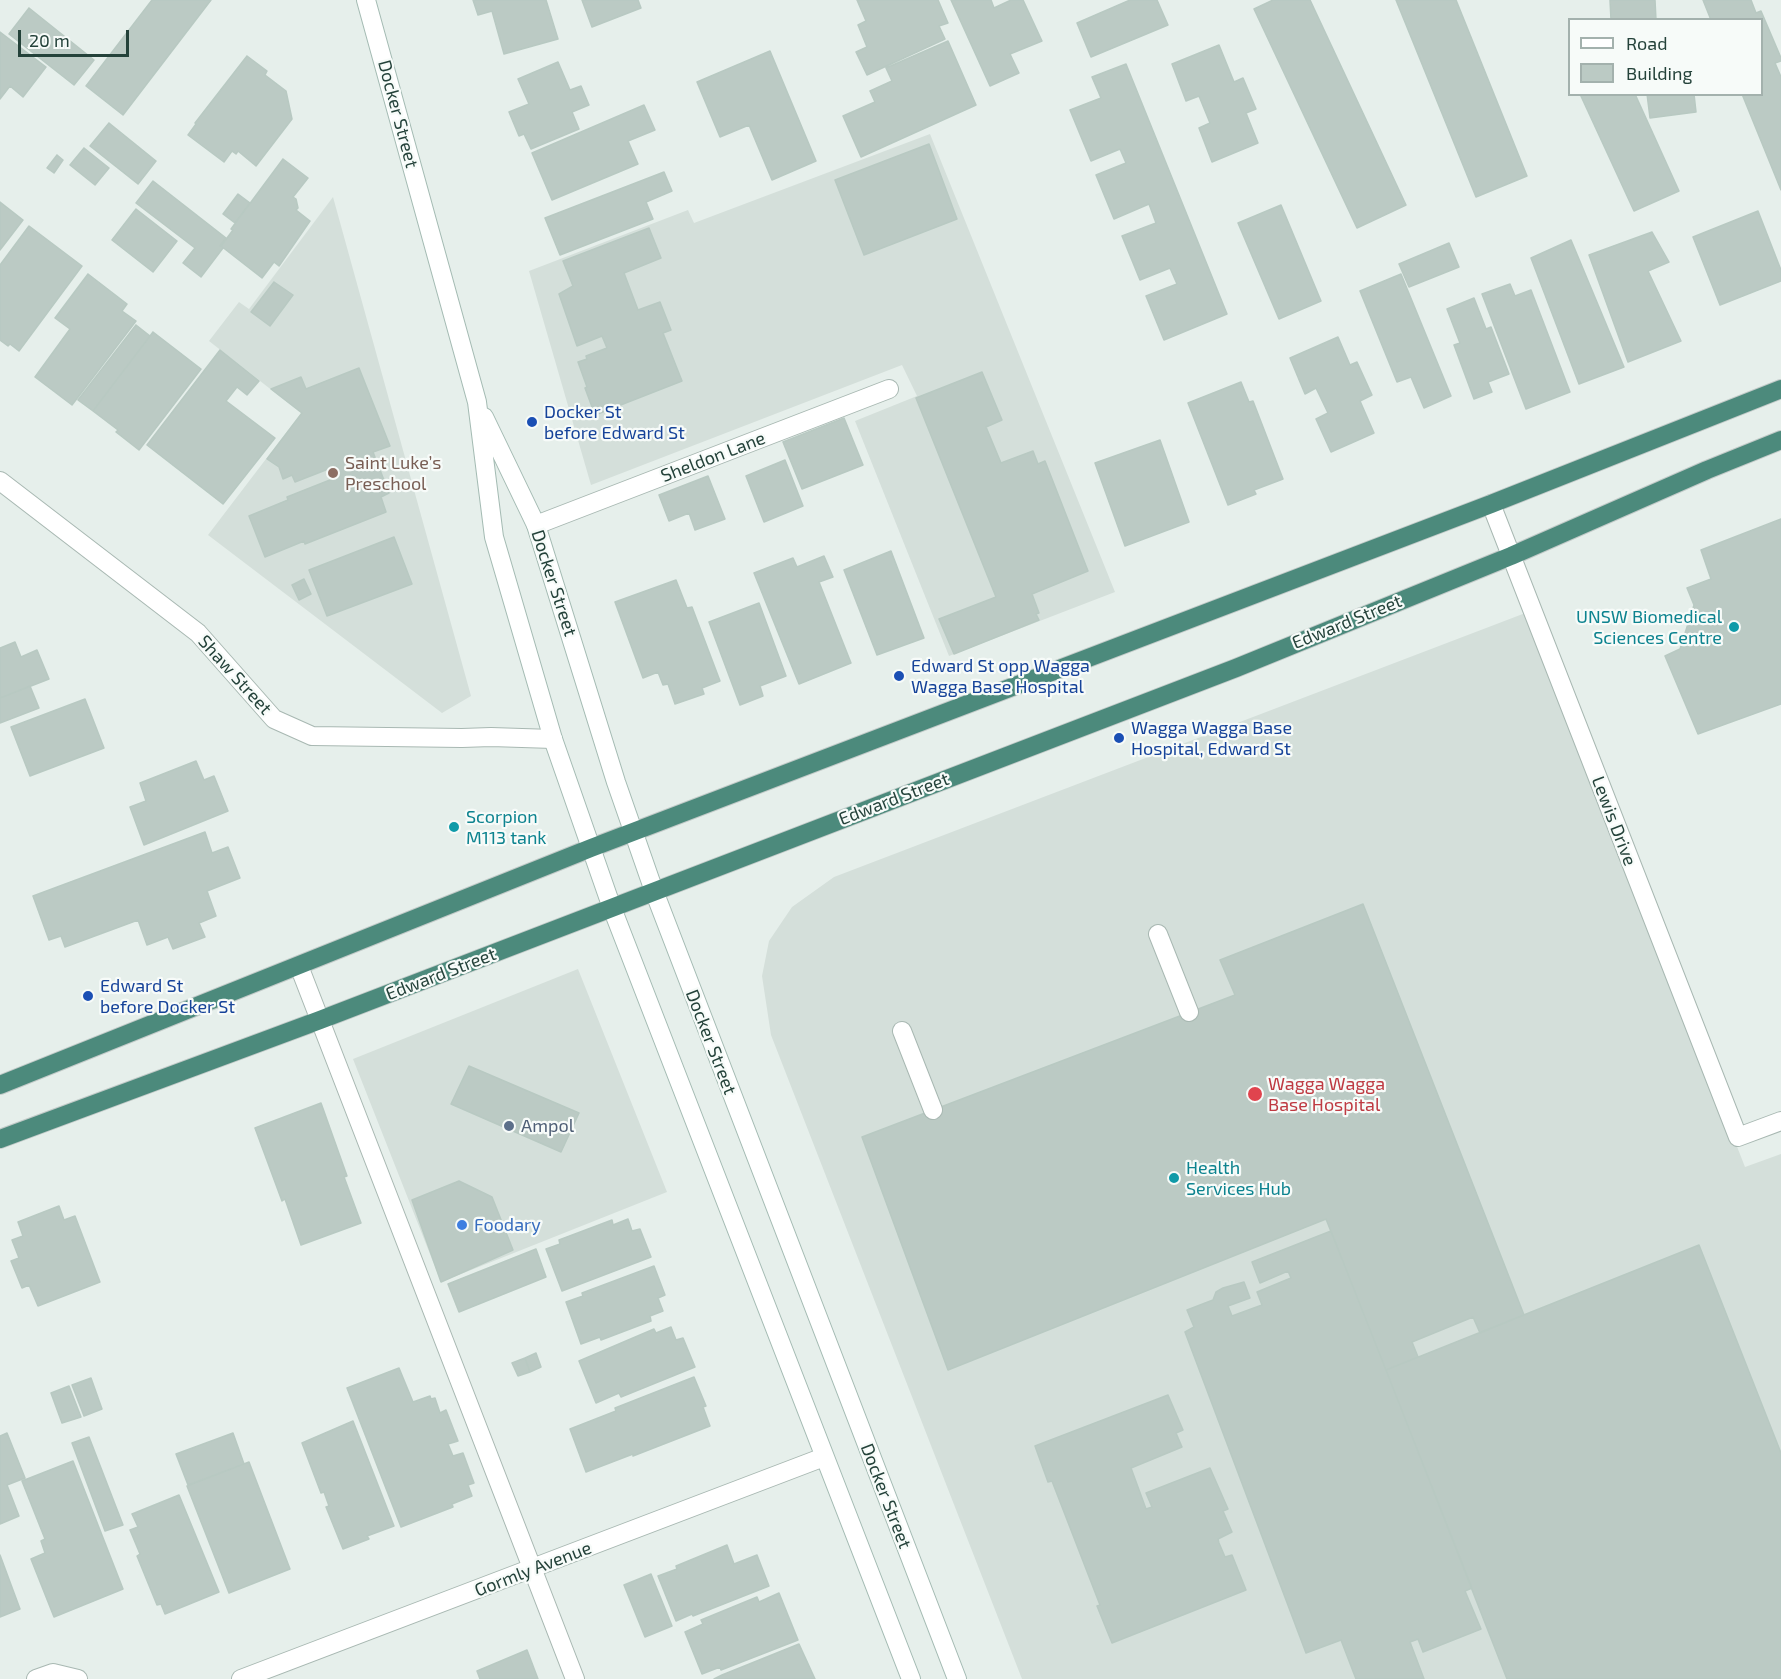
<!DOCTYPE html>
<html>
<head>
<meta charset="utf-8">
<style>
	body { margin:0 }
	#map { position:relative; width:1781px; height:1679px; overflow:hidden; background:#e6efeb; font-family:"Exo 2",sans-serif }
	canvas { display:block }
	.legend { position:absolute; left:1568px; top:18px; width:195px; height:78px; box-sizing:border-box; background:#f7fbf9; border:2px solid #a3b1ad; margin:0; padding:8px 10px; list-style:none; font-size:18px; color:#24423a }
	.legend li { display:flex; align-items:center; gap:12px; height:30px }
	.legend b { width:30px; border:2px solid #a3b1ad }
	.scale { position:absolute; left:18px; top:30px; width:111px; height:27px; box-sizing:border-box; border:3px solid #24423a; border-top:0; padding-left:8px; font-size:18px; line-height:21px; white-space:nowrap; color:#24423a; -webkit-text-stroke:4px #f7fbf9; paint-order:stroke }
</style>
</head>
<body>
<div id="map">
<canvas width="1781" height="1679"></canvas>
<ul class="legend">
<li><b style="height:8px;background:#fff"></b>Road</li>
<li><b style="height:16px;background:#bbcac4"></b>Building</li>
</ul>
<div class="scale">20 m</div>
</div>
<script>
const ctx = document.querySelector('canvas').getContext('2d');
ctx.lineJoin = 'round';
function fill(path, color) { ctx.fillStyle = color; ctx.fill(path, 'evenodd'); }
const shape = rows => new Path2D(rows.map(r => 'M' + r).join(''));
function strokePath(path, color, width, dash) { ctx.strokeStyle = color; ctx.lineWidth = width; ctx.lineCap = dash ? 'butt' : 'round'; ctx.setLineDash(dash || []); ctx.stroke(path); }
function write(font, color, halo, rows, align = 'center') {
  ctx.font = font + ' "Exo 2",sans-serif'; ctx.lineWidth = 4.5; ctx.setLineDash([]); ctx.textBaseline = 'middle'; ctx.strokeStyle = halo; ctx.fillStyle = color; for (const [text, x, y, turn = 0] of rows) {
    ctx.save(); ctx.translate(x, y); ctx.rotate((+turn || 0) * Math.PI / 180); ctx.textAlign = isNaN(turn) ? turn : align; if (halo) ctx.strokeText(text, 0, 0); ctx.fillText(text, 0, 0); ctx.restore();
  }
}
const built = shape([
	[930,134,1115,592,949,656,855,421,917,396,902,365,591,485,529,271,688,210,694,223],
	[333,197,471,696,442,713,208,535,301,413,209,341,239,302,249,309],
	[1528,612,1745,1167,1781,1154,1781,1679,1022,1679,771,1035,762,976,769,941,792,907,834,877],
	[578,969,667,1192,441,1282,353,1059]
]);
const building = shape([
	[152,0,211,0,123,115,86,86,152,0],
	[473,0,546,0,558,39,504,54,492,11,478,15,473,0],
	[582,0,638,0,641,8,592,27,582,0],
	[857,0,938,0,948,23,939,26,945,39,867,75,856,52,867,47,858,25,866,21,857,0],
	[951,0,991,0,994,8,1011,0,1023,0,1042,41,1010,54,1019,73,990,86,951,0],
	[1130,0,1157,0,1168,25,1091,57,1077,23,1130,0],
	[1273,0,1310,0,1406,205,1357,228,1254,9,1273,0],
	[1396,0,1456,0,1527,176,1476,197,1396,0],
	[1610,0,1655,0,1656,20,1611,20,1610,0],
	[1703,0,1751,0,1756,13,1761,11,1781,58,1781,61,1775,63,1781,77,1781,190,1742,94,1762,94,1762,20,1711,20,1703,0],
	[29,8,94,60,74,85,9,34,29,8],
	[0,32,46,67,23,97,10,86,0,99,0,32],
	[948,41,976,105,861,157,843,116,875,102,870,91,892,81,886,68,948,41],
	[1219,45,1234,82,1243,78,1256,109,1246,113,1258,143,1212,162,1199,128,1210,123,1199,96,1186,101,1172,64,1219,45],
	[770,51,816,161,772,180,749,125,720,137,697,82,770,51],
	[247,56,267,71,265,75,286,91,292,119,256,166,238,151,236,154,232,151,224,162,188,135,196,124,195,123,247,56],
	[558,62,570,90,581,86,589,105,572,112,579,129,531,149,524,134,519,136,509,112,529,104,518,79,558,62],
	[1126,64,1227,314,1164,340,1146,296,1177,284,1170,268,1140,280,1122,236,1156,223,1149,204,1114,219,1096,175,1126,163,1120,149,1091,161,1070,110,1101,98,1092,77,1126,64],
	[1580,94,1635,94,1679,191,1634,211,1580,94],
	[1647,94,1694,94,1696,112,1650,118,1647,94],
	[644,105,655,130,628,141,638,164,552,200,532,153,644,105],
	[109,123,156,161,138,184,90,146,109,123],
	[929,144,957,219,864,255,835,180,929,144],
	[84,148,109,168,95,185,70,165,84,148],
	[57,155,63,160,54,173,47,168,57,155],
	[283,159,308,178,293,197,296,199,298,208,296,210,310,221,279,266,274,262,262,278,221,246,233,230,231,229,283,159],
	[664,172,672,191,646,202,653,219,560,255,545,218,664,172],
	[153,181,226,238,220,246,223,248,201,277,183,263,195,248,136,203,153,181],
	[238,194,250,203,235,223,223,214,238,194],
	[0,202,23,220,0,250,0,202],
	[1281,205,1321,301,1279,319,1238,223,1281,205],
	[136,209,177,241,153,272,112,240,136,209],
	[1758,211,1781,270,1781,281,1720,305,1693,237,1758,211],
	[29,226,82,266,19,351,10,344,8,346,0,340,0,265,29,226],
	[649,228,661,258,624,273,638,310,660,302,671,330,663,333,682,381,595,415,585,388,587,387,578,362,587,359,586,356,607,348,602,336,577,346,559,294,573,286,563,261,649,228],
	[1652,232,1669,262,1648,271,1681,341,1628,362,1589,255,1652,232],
	[1571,240,1624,367,1579,384,1531,258,1571,240],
	[1449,243,1459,267,1409,287,1399,264,1449,243],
	[88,274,127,304,122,311,136,321,72,405,35,377,70,329,55,318,88,274],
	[1401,274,1451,396,1424,408,1411,377,1397,382,1360,291,1401,274],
	[274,282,293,295,270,326,251,312,274,282],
	[1510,284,1515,296,1531,290,1570,392,1526,409,1482,294,1510,284],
	[1474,298,1486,329,1491,327,1509,374,1488,382,1492,392,1474,399,1454,345,1460,343,1447,309,1474,298],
	[136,325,150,336,93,411,78,400,136,325],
	[153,332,201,369,139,450,116,432,118,430,93,411,153,332],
	[1338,337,1350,365,1357,362,1372,395,1360,401,1374,433,1331,452,1316,419,1328,413,1316,388,1305,394,1290,358,1338,337],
	[220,350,259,381,247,395,237,387,226,401,275,438,223,504,147,445,220,350],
	[359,368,390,446,373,452,389,493,381,497,386,512,305,544,304,541,265,557,249,516,288,500,287,497,340,476,336,466,295,482,292,475,283,479,279,467,267,459,302,413,271,389,301,377,306,389,359,368],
	[982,372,1002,420,986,427,1001,463,1033,451,1038,464,1045,461,1088,571,1032,594,1039,613,1036,614,1039,620,954,654,939,619,996,597,916,398,982,372],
	[1241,382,1249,402,1253,401,1283,479,1254,490,1256,494,1228,505,1188,403,1241,382],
	[844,418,863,465,802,489,783,442,844,418],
	[1160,440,1189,522,1125,546,1095,463,1160,440],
	[785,460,803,506,764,522,746,476,785,460],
	[708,476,725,519,695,530,689,513,669,521,659,495,708,476],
	[1781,519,1781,704,1698,734,1665,656,1680,649,1694,605,1687,588,1711,579,1701,550,1781,519],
	[394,537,412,584,327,616,309,570,394,537],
	[891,551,924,638,877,655,844,570,891,551],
	[824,556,833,577,819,582,851,663,799,684,754,573,793,558,797,567,824,556],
	[304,579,311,594,299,600,292,585,304,579],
	[676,580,687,608,692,607,720,681,702,688,704,694,675,704,668,684,663,685,658,672,643,678,615,602,676,580],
	[759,603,786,676,760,686,763,696,740,705,709,622,759,603],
	[15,642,21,657,37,650,49,679,0,698,0,648,15,642],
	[30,686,39,708,0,723,0,698,30,686],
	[85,699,104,748,30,776,11,727,85,699],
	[196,761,204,780,214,776,228,811,144,845,130,807,146,801,140,783,196,761],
	[205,832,212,853,228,847,240,878,207,891,216,916,199,923,205,937,173,949,168,937,147,945,138,920,65,947,61,936,49,940,33,896,205,832],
	[1363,904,1524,1315,1480,1333,1473,1317,1412,1342,1418,1357,1386,1370,1326,1219,948,1370,862,1137,1235,995,1220,960,1363,904],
	[469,1066,579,1113,561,1152,451,1104,469,1066],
	[321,1103,347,1176,344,1177,361,1223,301,1245,285,1199,282,1201,255,1128,321,1103],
	[459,1181,492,1197,513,1250,441,1282,412,1200,459,1181],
	[59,1206,64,1220,75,1216,100,1282,38,1306,29,1285,22,1288,11,1261,19,1258,12,1240,23,1236,18,1222,59,1206],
	[628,1219,632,1231,640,1229,651,1257,562,1291,546,1249,560,1244,559,1240,612,1220,613,1225,628,1219],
	[1331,1231,1472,1588,1465,1591,1481,1629,1423,1652,1418,1639,1410,1642,1424,1679,1356,1679,1341,1640,1306,1653,1185,1332,1194,1327,1187,1310,1213,1300,1216,1292,1223,1288,1244,1282,1250,1298,1228,1306,1232,1316,1262,1305,1257,1292,1291,1278,1288,1271,1260,1283,1252,1262,1331,1231],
	[1699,1245,1781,1453,1781,1679,1507,1679,1386,1370,1699,1245],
	[536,1249,546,1277,459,1312,448,1284,536,1249],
	[654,1266,665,1295,658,1298,663,1311,650,1316,651,1321,601,1340,600,1337,581,1344,566,1302,583,1296,582,1293,654,1266],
	[671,1327,676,1340,683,1338,695,1367,621,1397,619,1393,596,1403,579,1361,654,1329,656,1333,671,1327],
	[536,1353,541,1367,530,1372,525,1358,536,1353],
	[525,1358,530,1372,518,1376,512,1363,525,1358],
	[399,1368,413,1402,430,1396,431,1399,435,1398,440,1413,446,1410,458,1441,448,1444,453,1456,463,1453,474,1483,468,1485,472,1496,452,1504,453,1507,401,1527,347,1388,399,1368],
	[694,1377,706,1406,703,1407,710,1426,633,1456,633,1454,586,1472,570,1429,616,1411,615,1408,694,1377],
	[91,1378,102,1409,84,1416,72,1385,91,1378],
	[69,1386,81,1417,62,1423,51,1393,69,1386],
	[1168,1395,1183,1430,1176,1433,1182,1447,1131,1468,1146,1509,1152,1507,1146,1493,1210,1468,1228,1509,1223,1511,1232,1532,1218,1539,1219,1543,1225,1557,1232,1555,1246,1590,1112,1643,1097,1606,1100,1605,1052,1481,1048,1482,1035,1446,1168,1395],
	[353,1421,394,1526,367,1536,369,1539,343,1549,326,1507,329,1506,324,1492,321,1493,302,1443,353,1421],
	[7,1433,25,1478,7,1485,19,1516,0,1524,0,1436,7,1433],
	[233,1433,244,1464,188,1485,176,1454,233,1433],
	[89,1437,123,1525,105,1531,72,1443,89,1437],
	[73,1461,123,1589,54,1617,31,1559,45,1553,41,1541,45,1539,22,1481,73,1461],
	[249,1462,290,1569,229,1593,187,1486,249,1462],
	[179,1495,219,1592,165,1614,161,1604,157,1605,137,1556,140,1554,130,1530,138,1527,132,1514,179,1495],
	[727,1545,734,1564,757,1555,769,1586,693,1616,692,1614,676,1621,658,1576,677,1569,676,1566,727,1545],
	[0,1555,20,1609,0,1617,0,1555],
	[651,1574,672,1626,645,1637,624,1585,651,1574],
	[779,1593,798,1640,721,1670,720,1667,702,1674,685,1632,703,1624,701,1620,757,1597,759,1602,779,1593],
	[799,1644,815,1679,714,1679,722,1675,799,1644],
	[527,1650,538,1679,480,1679,477,1671,527,1650]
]);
const service = shape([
	[536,525,889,389],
	[1158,934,1189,1012],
	[299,966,575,1679],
	[902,1031,933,1110]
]);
const minor = shape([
	[0,481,198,633,274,719,312,736,462,738,491,737,553,739],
	[1491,504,1738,1137,1781,1121],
	[36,1679,53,1673,78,1679],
	[241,1679,824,1457]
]);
const secondary = shape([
	[366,0,477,402,494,537,553,739,612,908,911,1679],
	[484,417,536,525,616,782,654,891,957,1679]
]);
const trunk = shape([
	[0,1085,591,848,1491,504,1781,389],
	[0,1139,320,1020,1236,668,1511,556,1707,470,1781,440]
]);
const markers = [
	[532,422,6,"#1a4fb4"],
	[333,473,6,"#8d6e63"],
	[1734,627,6,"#0f9aa8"],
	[899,676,6,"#1a4fb4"],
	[1119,738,6,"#1a4fb4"],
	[454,827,6,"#0f9aa8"],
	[88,996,6,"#1a4fb4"],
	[1255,1094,8,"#e0444e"],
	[509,1126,6,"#5c6f8a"],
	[1174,1178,6,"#0f9aa8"],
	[462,1225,6,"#3f7fe0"]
];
const streetNames = [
	["Docker Street",398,114,75],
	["Sheldon Lane",713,457,-21],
	["Docker Street",554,583,72],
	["Edward Street",1347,622,-22],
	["Shaw Street",235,675,48],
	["Edward Street",894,799,-21],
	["Lewis Drive",1614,821,69],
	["Edward Street",441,974,-21],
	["Docker Street",711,1042,69],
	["Docker Street",886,1496,69],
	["Gormly Avenue",533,1569,-21]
];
const transitNames = [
	["Docker St",544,412],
	["before Edward St",544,433],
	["Edward St opp Wagga",911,666],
	["Wagga Base Hospital",911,687],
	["Wagga Wagga Base",1131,728],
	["Hospital, Edward St",1131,749],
	["Edward St",100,986],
	["before Docker St",100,1007]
];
const educationNames = [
	["Saint Luke’s",345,463],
	["Preschool",345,484]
];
const cultureNames = [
	["UNSW Biomedical",1722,617,"right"],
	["Sciences Centre",1722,638,"right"],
	["Scorpion",466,817],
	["M113 tank",466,838],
	["Health",1186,1168],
	["Services Hub",1186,1189]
];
const healthNames = [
	["Wagga Wagga",1268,1084],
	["Base Hospital",1268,1105]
];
const serviceNames = [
	["Ampol",521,1126]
];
const shopNames = [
	["Foodary",474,1225]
];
fill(built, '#d4dfda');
fill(building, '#bbcac4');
strokePath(building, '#b8c9c2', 1.5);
strokePath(service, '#a8b8b2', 20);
strokePath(minor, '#a8b8b2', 20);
strokePath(secondary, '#a4bbb3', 20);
strokePath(trunk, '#c2cac8', 20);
strokePath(service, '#fff', 18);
strokePath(minor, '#fff', 18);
strokePath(secondary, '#fff', 18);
strokePath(trunk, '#4c8a7c', 18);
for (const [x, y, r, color] of markers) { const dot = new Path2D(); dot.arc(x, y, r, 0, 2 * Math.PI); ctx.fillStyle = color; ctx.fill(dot); strokePath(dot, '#f7fbf9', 2); }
write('18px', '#24423a', '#f7fbf9', streetNames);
write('18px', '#164399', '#f7fbf9', transitNames, 'left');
write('18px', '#785e54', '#f7fbf9', educationNames, 'left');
write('18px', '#0d838f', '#f7fbf9', cultureNames, 'left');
write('18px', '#be3a42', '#f7fbf9', healthNames, 'left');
write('18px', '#4e5e75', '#f7fbf9', serviceNames, 'left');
write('18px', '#366cbe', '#f7fbf9', shopNames, 'left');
</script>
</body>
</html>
